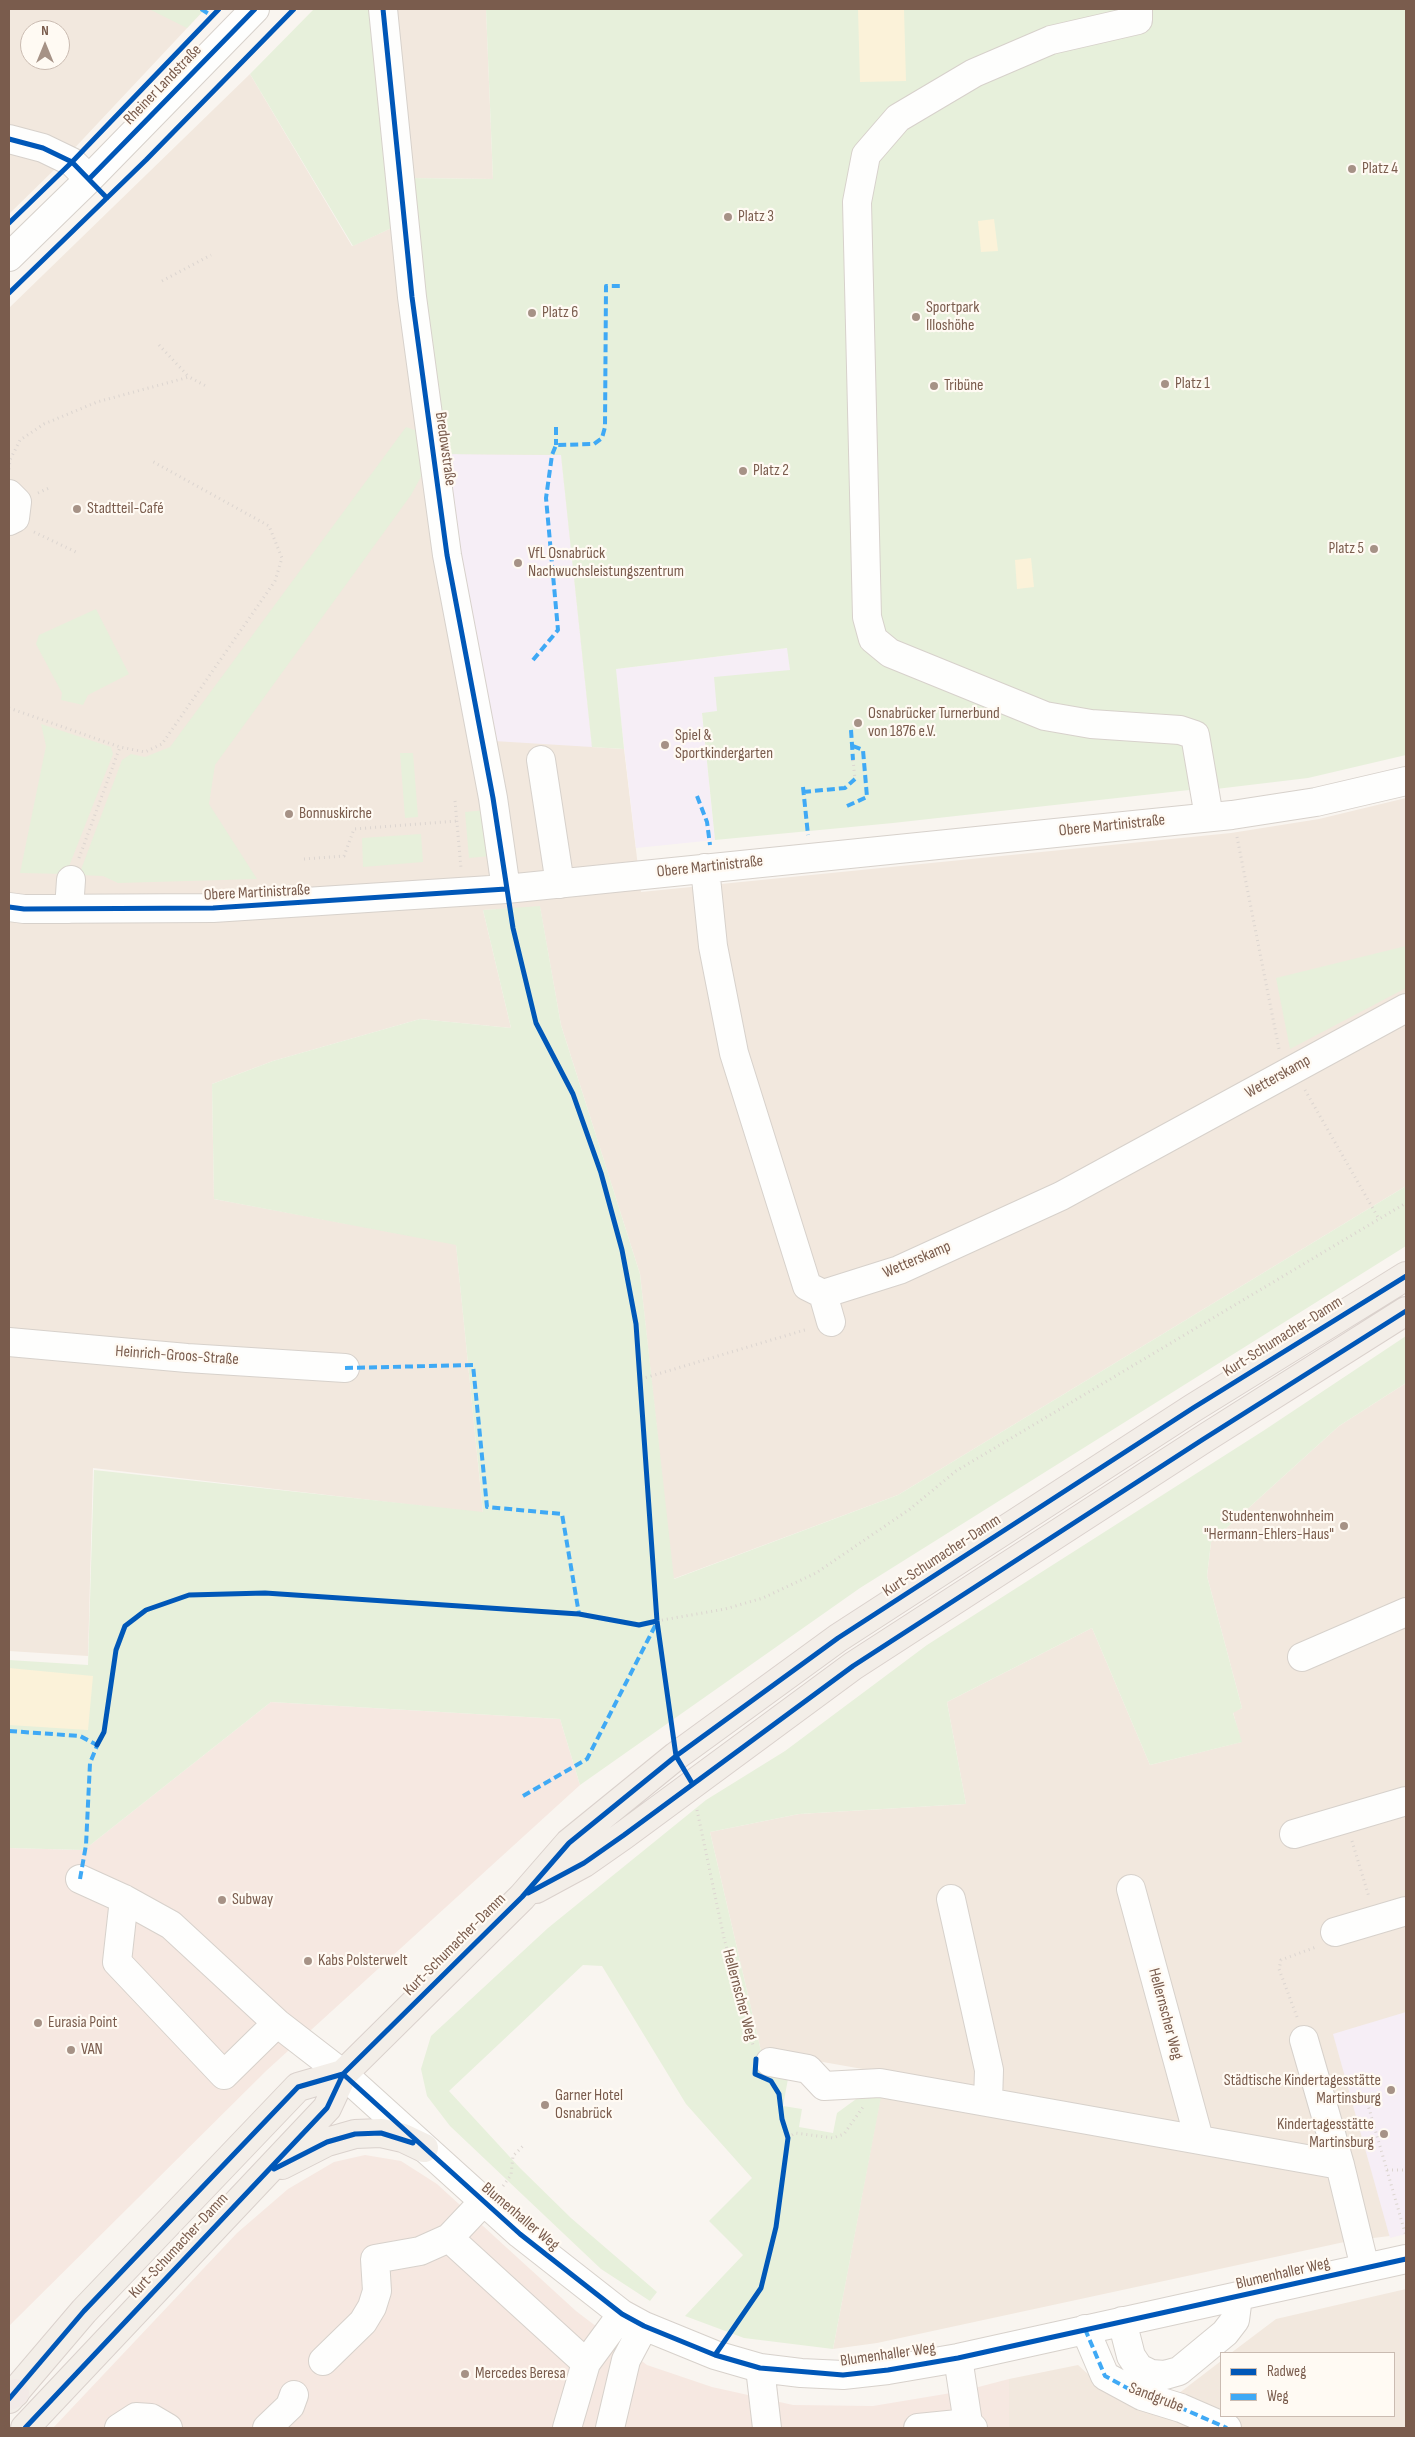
<!DOCTYPE html>
<html>
<head>
<meta charset="utf-8">
<style>
	body { margin:0 }
	#map { position:relative; width:1415px; height:2437px; overflow:hidden; background:#f9f5f0; font-family:"Sofia Sans Condensed",sans-serif }
	canvas { display:block }
	.frame { position:absolute; inset:0; border:10px solid #7a5c4d; pointer-events:none }
	.legend { position:absolute; left:1220px; top:2352px; width:175px; height:65px; box-sizing:border-box; background:#fffaf3; border:1px solid #cabbb1; margin:0; padding:6px 9px; list-style:none; font-size:15px; color:#7a5c4d }
	.legend li { display:flex; align-items:center; gap:10px; height:25px }
	.legend b { width:25px; border:1px solid #cabbb1 }
	.north { position:absolute; left:20px; top:20px; width:50px; height:50px; box-sizing:border-box; background:#fffaf3; border:1px solid #cabbb1; border-radius:50%; rotate:0deg; font-size:14px; font-weight:700; line-height:20px; text-align:center; color:#7a5c4d }
	.north::after { content:''; display:block; margin:auto; width:18px; height:22px; background:#a69286; clip-path:polygon(50% 0,100% 100%,50% 72%,0 100%) }
</style>
</head>
<body>
<div id="map">
<canvas width="1415" height="2437"></canvas>
<div class="frame"></div>
<ul class="legend">
<li><b style="height:6px;background:#0057b8"></b>Radweg</li>
<li><b style="height:6px;background:#3fa9f5"></b>Weg</li>
</ul>
<div class="north">N</div>
</div>
<script>
const ctx = document.querySelector('canvas').getContext('2d');
ctx.lineJoin = 'round';
function fill(path, color) { ctx.fillStyle = color; ctx.fill(path, 'evenodd'); }
const shape = rows => new Path2D(rows.map(r => 'M' + r).join(''));
function strokePath(path, color, width, dash) { ctx.strokeStyle = color; ctx.lineWidth = width; ctx.lineCap = dash ? 'butt' : 'round'; ctx.setLineDash(dash || []); ctx.stroke(path); }
function write(font, color, halo, rows, align = 'center') {
  ctx.font = font + ' "Sofia Sans Condensed",sans-serif'; ctx.lineWidth = 4.5; ctx.setLineDash([]); ctx.textBaseline = 'middle'; ctx.strokeStyle = halo; ctx.fillStyle = color; for (const [text, x, y, turn = 0] of rows) {
    ctx.save(); ctx.translate(x, y); ctx.rotate((+turn || 0) * Math.PI / 180); ctx.textAlign = isNaN(turn) ? turn : align; if (halo) ctx.strokeText(text, 0, 0); ctx.fillText(text, 0, 0); ctx.restore();
  }
}
const residential = shape([
	[9,9,205,9,54,170,9,214],
	[30,30,60,30,60,60,30,60],
	[391,9,486,9,493,179,408,178],
	[250,74,352,246,396,226,561,455,592,747,624,749,641,892,1231,833,1319,819,1406,798,1406,1186,898,1495,673,1579,640,1274,561,1025,540,907,483,910,511,1028,420,1019,273,1061,212,1084,214,1199,456,1244,483,1513,93,1468,88,1656,9,1651,9,308],
	[1406,1383,1406,2234,1349,2241,877,2343,833,2349,885,2073,761,2051,710,1832,799,1814,966,1804,947,1702,1092,1628,1150,1765,1241,1742,1233,1712,1242,1708,1207,1576,1211,1542,1339,1426],
	[1406,2289,1406,2428,1009,2428,1009,2379,1078,2365,1101,2386,1157,2410,1221,2361,1221,2416,1394,2416,1394,2353,1231,2353,1276,2319]
]);
const commercial = shape([
	[271,1702,560,1719,580,1785,266,2071,9,2326,9,1848,84,1850],
	[365,2155,401,2161,437,2184,576,2311,647,2365,712,2387,793,2405,873,2406,963,2391,1009,2379,1009,2428,53,2428,237,2233,288,2189,334,2162]
]);
const education = shape([
	[443,454,561,455,592,747,494,741],
	[788,648,790,670,717,711,702,714,715,840,636,848,615,669],
	[1406,2012,1406,2234,1390,2238,1333,2034]
]);
const green = shape([
	[149,9,205,9,187,28],
	[314,9,375,9,396,226,353,246,250,74],
	[486,9,1406,9,1406,755,1308,778,1216,789,1187,763,1189,790,893,823,715,840,702,713,717,711,714,677,790,670,787,648,616,669,624,749,592,747,561,455,443,454,408,178,493,179],
	[406,427,418,431,423,473,411,495,215,765,209,804,257,879,118,883,103,876,79,875,122,760,131,754,145,757,170,747],
	[96,609,129,674,88,695,83,705,61,700,62,693,36,644,39,635],
	[41,724,111,747,113,754,66,874,20,873,46,746],
	[400,753,413,753,418,817,405,818],
	[486,810,490,856,469,858,465,812],
	[421,834,423,862,363,867,362,838],
	[540,906,561,1025,640,1274,674,1579,898,1495,1406,1186,1406,1246,860,1588,580,1785,560,1719,271,1702,84,1850,9,1848,9,1660,88,1665,94,1470,483,1512,456,1245,214,1199,212,1084,273,1061,420,1019,511,1028,483,910],
	[1406,946,1406,988,1290,1049,1276,978],
	[1406,1336,1406,1383,1339,1426,1211,1542,1207,1576,1242,1708,1233,1713,1242,1742,1150,1765,1092,1628,947,1702,966,1804,799,1814,710,1832,761,2051,792,2057,783,2106,802,2109,799,2127,833,2133,837,2113,863,2094,881,2097,833,2349,744,2338,685,2316,743,2255,709,2221,752,2178,686,2104,602,1966,583,1965,449,2091,520,2168,571,2218,657,2292,650,2301,601,2269,450,2126,427,2096,421,2069,431,2036,548,1928,706,1800,785,1751,927,1645,1263,1431]
]);
const sand = shape([
	[858,9,904,9,906,81,860,82],
	[994,219,998,251,981,252,978,221],
	[1031,558,1034,587,1017,589,1015,560],
	[9,1668,93,1676,88,1730,9,1725]
]);
const path = shape([
	[162,281,211,255],
	[159,345,189,377],
	[9,469,10,460,20,440,44,424,97,402,189,377,206,386],
	[38,493,51,487],
	[34,532,76,552],
	[9,708,120,747,145,752,162,744,275,581,282,558,269,526,150,460],
	[853,760,855,779],
	[455,801,461,868],
	[1237,837,1279,1049],
	[79,858,120,747],
	[304,859,344,856,354,829,457,821],
	[1305,1090,1379,1219],
	[641,1379,808,1329],
	[657,1621,725,1609,763,1598,816,1573,910,1509,956,1471,1406,1203],
	[697,1810,724,1938,753,2045],
	[1352,1841,1369,1897],
	[1297,2017,1279,1969,1281,1960,1316,1947],
	[1366,2098,1406,2236],
	[1346,2104,1377,2096],
	[788,2138,795,2133,833,2138,844,2134,863,2107],
	[1387,2170,1406,2170],
	[503,2186,511,2175,513,2156,524,2145]
]);
const minor = shape([
	[383,9,412,297,447,555,493,798,506,889],
	[1138,9,1138,20,1051,40,974,73,898,118,866,155,857,202,867,617,873,639,890,653,1045,716,1091,724,1180,730,1195,735,1209,817],
	[9,139,43,148,72,162,89,179],
	[9,257,89,179,255,9],
	[9,494,17,502,15,518,9,521],
	[541,760,560,884],
	[705,868,713,946,734,1053,807,1286,823,1294,899,1270,1061,1196,1406,1008],
	[9,907,24,909,213,908,506,889,1232,815,1316,802,1406,781],
	[69,909,71,880],
	[823,1294,831,1322],
	[9,1342,187,1358,345,1368],
	[1302,1657,1406,1612],
	[1294,1834,1406,1801],
	[80,1879,124,1899,171,1925,277,2023,343,2074,520,2234,622,2314,644,2326,715,2355,760,2368,801,2373,843,2375,888,2370,958,2358,1406,2259],
	[1131,1889,1199,2139],
	[124,1899,117,1962,224,2075,277,2023],
	[951,1899,989,2070,988,2102],
	[1335,1932,1406,1911],
	[1304,2040,1340,2165,1365,2268],
	[770,2062,808,2069,824,2086,880,2083,1340,2165],
	[449,2238,586,2363],
	[1122,2321,1131,2356,1139,2368,1151,2374,1165,2375,1179,2371,1225,2333,1235,2320,1238,2297],
	[1085,2329,1105,2376,1142,2396,1181,2408,1227,2428],
	[958,2358,968,2423],
	[323,2361,363,2322,372,2307,377,2291,375,2259,420,2251,449,2238,483,2202],
	[760,2368,767,2428],
	[119,2428,136,2417,151,2418,168,2428],
	[267,2428,290,2406,294,2395],
	[567,2428,586,2363,622,2314],
	[610,2428,626,2360,644,2326],
	[918,2428,968,2423,973,2428]
]);
const major = shape([
	[536,1889,584,1863,624,1835,853,1666,1202,1440,1406,1311],
	[282,2165,327,2142,355,2134,381,2133,403,2138,424,2148],
	[9,2399,84,2311,298,2087,343,2074],
	[25,2428,327,2108,343,2074,522,1897,569,1843,676,1756,838,1638,1193,1408,1406,1276]
]);
const highway = shape([
	[9,2396,15,2393]
]);
const quiet = shape([
	[201,9,212,16],
	[556,427,556,445],
	[533,660,558,630,546,498,552,455,556,445,594,444,602,438,605,427,606,286,622,286],
	[851,730,853,760],
	[803,787,808,835],
	[803,792,845,788,855,779],
	[697,796,707,822,710,845],
	[847,806,867,797,863,750,853,746],
	[345,1368,473,1365,487,1507,562,1514,579,1614],
	[9,1731,80,1736,97,1745],
	[523,1796,587,1759,656,1624],
	[80,1879,86,1845,90,1763,99,1741],
	[1085,2329,1105,2376,1142,2396,1181,2408,1227,2428]
]);
const cycleway = shape([
	[383,9,412,297,447,555,493,798,513,928,536,1023,573,1094,601,1173,622,1250,636,1324,657,1621,676,1756,692,1783],
	[9,139,43,148,72,162,107,198],
	[89,179,255,9],
	[9,223,72,162,219,9],
	[9,293,146,160,294,9],
	[9,907,24,909,213,908,506,889],
	[97,1745,104,1732,116,1650,125,1626,146,1610,189,1595,265,1593,579,1614,639,1625,657,1621],
	[528,1893,584,1863,624,1835,853,1666,1202,1440,1406,1311],
	[343,2074,520,2234,622,2314,644,2326,715,2355,760,2368,843,2375,888,2370,958,2358,1406,2259],
	[274,2169,327,2142,355,2134,381,2133,413,2143],
	[715,2355,761,2288,776,2227,788,2138,782,2119,779,2094,771,2081,755,2074,756,2059],
	[9,2399,84,2311,298,2087,343,2074],
	[25,2428,327,2108,343,2074,522,1897,569,1843,676,1756,838,1638,1193,1408,1406,1276]
]);
const markers = [
	[1352,169,5,"#a69286"],
	[728,217,5,"#a69286"],
	[532,313,5,"#a69286"],
	[916,317,5,"#a69286"],
	[1165,384,5,"#a69286"],
	[934,386,5,"#a69286"],
	[743,471,5,"#a69286"],
	[77,509,5,"#a69286"],
	[1374,549,5,"#a69286"],
	[518,563,5,"#a69286"],
	[858,723,5,"#a69286"],
	[665,745,5,"#a69286"],
	[289,814,5,"#a69286"],
	[1344,1526,5,"#a69286"],
	[222,1900,5,"#a69286"],
	[308,1961,5,"#a69286"],
	[38,2023,5,"#a69286"],
	[71,2050,5,"#a69286"],
	[1391,2090,5,"#a69286"],
	[545,2105,5,"#a69286"],
	[1384,2134,5,"#a69286"],
	[465,2374,5,"#a69286"]
];
const streetNames = [
	["Rheiner Landstraße",163,85,-46],
	["Bredowstraße",445,449,82],
	["Obere Martinistraße",1112,826,-6],
	["Obere Martinistraße",710,867,-6],
	["Obere Martinistraße",257,893,-3],
	["Wetterskamp",1278,1077,-29],
	["Wetterskamp",917,1260,-23],
	["Kurt-Schumacher-Damm",1283,1337,-32],
	["Heinrich-Groos-Straße",177,1356,4],
	["Kurt-Schumacher-Damm",942,1556,-33],
	["Kurt-Schumacher-Damm",455,1945,-45],
	["Hellernscher Weg",739,1995,75],
	["Hellernscher Weg",1165,2014,75],
	["Blumenhaller Weg",520,2217,40],
	["Kurt-Schumacher-Damm",179,2246,-47],
	["Blumenhaller Weg",1283,2274,-13],
	["Blumenhaller Weg",888,2355,-8],
	["Sandgrube",1156,2398,21]
];
const poiNames = [
	["Platz 4",1362,169],
	["Platz 3",738,217],
	["Sportpark",926,308],
	["Illoshöhe",926,326],
	["Platz 6",542,313],
	["Platz 1",1175,384],
	["Tribüne",944,386],
	["Platz 2",753,471],
	["Stadtteil-Café",87,509],
	["Platz 5",1364,549,"right"],
	["VfL Osnabrück",528,554],
	["Nachwuchsleistungszentrum",528,572],
	["Osnabrücker Turnerbund",868,714],
	["von 1876 e.V.",868,732],
	["Spiel &",675,736],
	["Sportkindergarten",675,754],
	["Bonnuskirche",299,814],
	["Studentenwohnheim",1334,1517,"right"],
	["\"Hermann-Ehlers-Haus\"",1334,1535,"right"],
	["Subway",232,1900],
	["Kabs Polsterwelt",318,1961],
	["Eurasia Point",48,2023],
	["VAN",81,2050],
	["Städtische Kindertagesstätte",1381,2081,"right"],
	["Martinsburg",1381,2099,"right"],
	["Garner Hotel",555,2096],
	["Osnabrück",555,2114],
	["Kindertagesstätte",1374,2125,"right"],
	["Martinsburg",1374,2143,"right"],
	["Mercedes Beresa",475,2374]
];
fill(residential, '#f2e8de');
fill(commercial, '#f6e8e1');
fill(education, '#f6eef6');
fill(green, '#e7f0db');
fill(sand, '#fbf2d9');
strokePath(minor, '#d7d1cb', 30);
strokePath(major, '#dad1cc', 30);
strokePath(highway, '#dad1cc', 30);
strokePath(path, '#dcd5d0', 3, [1, 4]);
strokePath(minor, '#fefefd', 28);
strokePath(major, '#f3eee8', 28);
strokePath(highway, '#f2eae7', 28);
strokePath(quiet, '#3fa9f5', 4, [8, 4]);
strokePath(cycleway, '#0057b8', 5);
for (const [x, y, r, color] of markers) { const dot = new Path2D(); dot.arc(x, y, r, 0, 2 * Math.PI); ctx.fillStyle = color; ctx.fill(dot); strokePath(dot, '#fffaf3', 2); }
write('16px', '#7a5c4d', '#fffaf3', streetNames);
write('16px', '#7a5c4d', '#fffaf3', poiNames, 'left');
</script>
</body>
</html>
